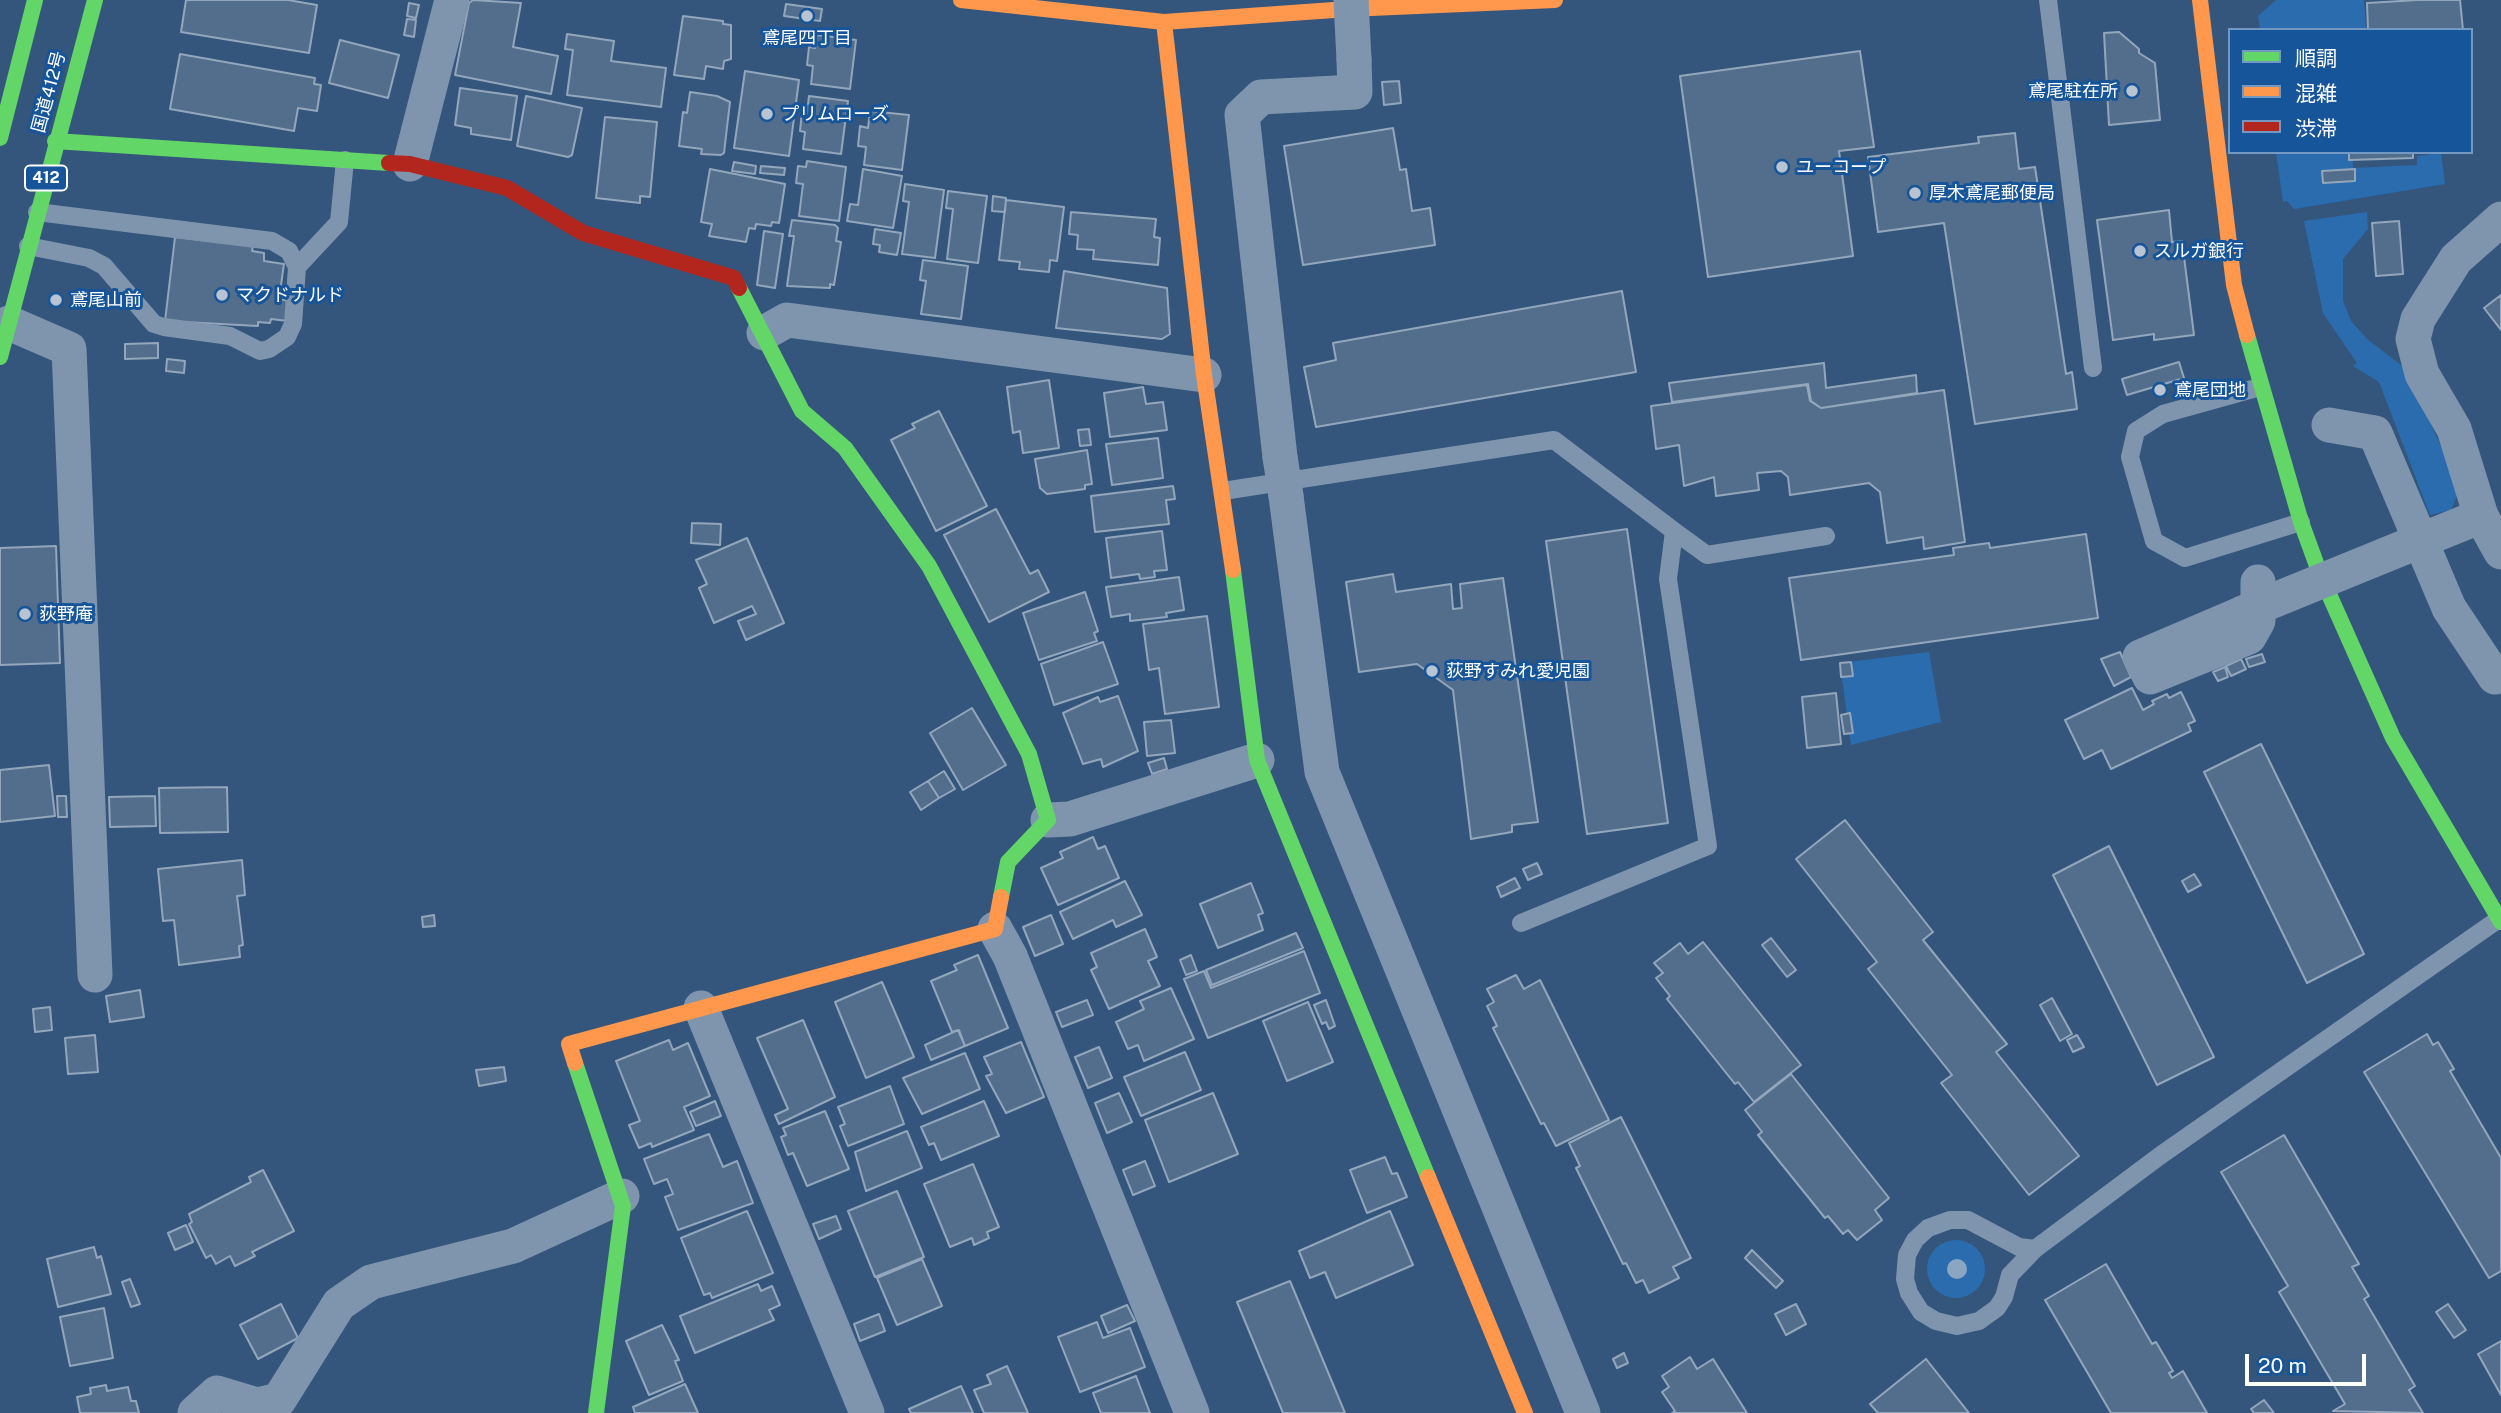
<!DOCTYPE html>
<html>
<head>
<meta charset="utf-8">
<style>
	body { margin:0 }
	#map { position:relative; width:2501px; height:1413px; overflow:hidden; background:#34567c; font-family:"Public Sans","Noto Sans JP",sans-serif }
	canvas { display:block }
	.legend { position:absolute; left:2228px; top:28px; width:245px; height:126px; box-sizing:border-box; background:#16559a; border:2px solid #7399c2; margin:0; padding:9px 12px; list-style:none; font-size:21px; color:#fff }
	.legend li { display:flex; align-items:center; gap:14px; height:35px }
	.legend b { width:35px; border:2px solid #7399c2 }
	.scale { position:absolute; left:2245px; top:1354px; width:121px; height:32px; box-sizing:border-box; border:4px solid #fff; border-top:0; padding-left:9px; font-size:21px; line-height:24px; white-space:nowrap; color:#fff; -webkit-text-stroke:5px #16559a; paint-order:stroke }
</style>
</head>
<body>
<div id="map">
<canvas width="2501" height="1413"></canvas>
<ul class="legend">
<li><b style="height:9px;background:#63d668"></b>順調</li>
<li><b style="height:9px;background:#ff974d"></b>混雑</li>
<li><b style="height:9px;background:#b3261e"></b>渋滞</li>
</ul>
<div class="scale">20 m</div>
</div>
<script>
const ctx = document.querySelector('canvas').getContext('2d');
ctx.lineJoin = 'round';
function fill(path, color) { ctx.fillStyle = color; ctx.fill(path, 'evenodd'); }
const shape = rows => new Path2D(rows.map(r => 'M' + r).join(''));
function strokePath(path, color, width, dash) { ctx.strokeStyle = color; ctx.lineWidth = width; ctx.lineCap = dash ? 'butt' : 'round'; ctx.setLineDash(dash || []); ctx.stroke(path); }
function write(font, color, halo, rows, align = 'center') {
  ctx.font = font + ' "Public Sans","Noto Sans JP",sans-serif'; ctx.lineWidth = 6; ctx.setLineDash([]); ctx.textBaseline = 'middle'; ctx.strokeStyle = halo; ctx.fillStyle = color; for (const [text, x, y, turn = 0] of rows) {
    ctx.save(); ctx.translate(x, y); ctx.rotate((+turn || 0) * Math.PI / 180); ctx.textAlign = isNaN(turn) ? turn : align; if (halo) ctx.strokeText(text, 0, 0); ctx.fillText(text, 0, 0); ctx.restore();
  }
}
const green = shape([
	[2276,0,2364,0,2366,30,2260,30,2258,16],
	[2276,152,2352,152,2353,168,2417,165,2417,156,2441,153,2445,184,2294,209,2287,201,2283,202],
	[2367,212,2368,229,2343,259,2343,301,2351,321,2367,339,2405,368,2460,488,2451,510,2430,515,2379,382,2353,366,2357,363,2323,313,2304,221],
	[1929,652,1941,722,1851,745,1840,663],
	'1927 1269a29 29 0 1 1 58 0a29 29 0 1 1-58 0Z'
]);
const building = shape([
	[186,0,288,0,317,5,309,53,181,32,186,0],
	[473,0,521,3,513,47,558,56,551,94,455,75,469,3,473,0],
	[2418,0,2460,0,2463,30,2368,30,2367,3,2418,0],
	[409,3,419,5,416,18,407,16,409,3],
	[786,4,822,9,820,21,784,16,786,4],
	[683,16,723,21,723,24,731,25,731,59,724,61,723,69,706,66,704,79,674,75,683,16],
	[407,19,416,20,414,37,404,35,407,19],
	[2119,32,2139,49,2139,53,2155,63,2160,120,2109,125,2104,33,2119,32],
	[567,34,614,41,611,61,666,68,661,107,567,95,573,50,565,49,567,34],
	[817,35,856,40,850,89,811,84,813,66,807,65,809,47,815,48,817,35],
	[340,40,399,55,388,98,329,83,340,40],
	[1860,51,1874,147,1839,151,1853,256,1708,277,1680,76,1860,51],
	[180,54,315,78,314,84,321,85,317,111,298,108,294,131,170,109,180,54],
	[745,71,799,80,789,156,734,148,745,71],
	[1399,81,1401,103,1384,105,1382,82,1399,81],
	[460,88,517,96,511,140,471,134,471,128,455,125,460,88],
	[690,92,717,96,730,102,724,153,721,155,701,154,702,149,679,146,683,112,687,113,690,92],
	[526,96,582,108,572,155,568,157,517,146,526,96],
	[809,96,848,101,841,154,803,149,805,132,800,131,802,112,807,113,809,96],
	[870,111,909,115,902,170,864,165,866,147,858,146,860,126,868,128,870,111],
	[605,117,657,122,650,197,640,196,640,203,596,198,605,117],
	[1393,128,1400,170,1406,169,1412,211,1430,208,1435,245,1303,265,1284,146,1393,128],
	[2015,133,2019,169,2035,167,2066,374,2072,372,2077,409,1975,424,1944,223,1878,232,1868,157,1979,143,1978,137,2015,133],
	[2349,152,2413,152,2413,158,2349,160,2349,152],
	[807,161,846,167,839,221,799,216,803,184,796,183,798,166,806,167,807,161],
	[734,162,756,166,755,174,732,171,734,162],
	[761,166,785,168,784,175,760,173,761,166],
	[710,169,785,184,779,223,772,222,771,226,756,224,755,229,749,228,746,242,709,236,712,224,701,222,710,169],
	[863,169,902,176,893,228,847,221,850,204,858,205,863,169],
	[2355,169,2355,181,2323,183,2322,171,2355,169],
	[905,184,944,190,935,258,902,254,909,202,903,201,905,184],
	[948,191,987,196,978,263,947,259,953,209,946,208,948,191],
	[993,196,1006,198,1005,212,992,211,993,196],
	[1006,200,1064,207,1057,261,1050,260,1049,272,1019,269,1020,262,999,260,1006,200],
	[2169,210,2172,242,2182,241,2194,335,2154,340,2154,334,2113,340,2097,220,2169,210],
	[1071,212,1156,219,1154,237,1160,238,1158,265,1093,259,1094,250,1077,249,1078,235,1069,234,1071,212],
	[792,220,835,225,838,228,836,241,841,242,834,285,830,284,830,288,787,286,794,236,789,236,792,220],
	[2399,221,2403,274,2376,276,2372,223,2399,221],
	[875,229,901,233,897,255,879,252,880,245,873,244,875,229],
	[764,231,783,234,775,288,757,285,764,231],
	[175,237,253,246,252,251,264,253,264,261,284,264,279,299,290,301,288,321,271,319,270,323,258,322,258,326,165,321,175,237],
	[923,260,968,266,961,319,921,314,926,281,920,280,923,260],
	[1064,271,1167,288,1170,334,1162,339,1056,328,1064,271],
	[1622,291,1636,372,1316,427,1304,367,1336,360,1333,343,1622,291],
	[2501,295,2501,330,2484,308,2501,295],
	[158,343,158,358,125,359,125,344,158,343],
	[167,359,185,361,184,373,166,371,167,359],
	[2179,362,2184,378,2127,395,2122,379,2179,362],
	[1824,363,1826,388,1916,375,1917,393,1821,408,1811,401,1808,384,1672,402,1669,383,1824,363],
	[1049,380,1059,448,1023,453,1020,431,1013,433,1007,387,1049,380],
	[1807,385,1810,401,1821,408,1944,390,1965,542,1924,549,1923,537,1887,543,1880,492,1869,483,1790,495,1788,477,1781,471,1757,473,1759,490,1716,496,1714,477,1684,486,1679,445,1656,449,1651,406,1807,385],
	[1143,387,1146,404,1163,402,1167,430,1110,437,1104,393,1143,387],
	[939,411,987,506,936,531,891,440,915,428,912,424,939,411],
	[1089,429,1091,445,1080,446,1078,430,1089,429],
	[1158,438,1163,478,1112,485,1106,444,1158,438],
	[1087,450,1092,484,1085,485,1085,489,1047,494,1040,488,1035,459,1087,450],
	[1173,486,1175,499,1166,500,1169,524,1095,532,1091,496,1173,486],
	[996,509,1030,574,1038,570,1049,592,989,622,944,535,996,509],
	[692,523,721,524,720,545,691,543,692,523],
	[1627,529,1668,823,1587,834,1546,541,1627,529],
	[1162,531,1167,570,1154,571,1155,577,1140,579,1139,574,1111,578,1106,538,1162,531],
	[2086,534,2098,618,1801,660,1789,578,1954,555,1953,548,1989,543,1990,548,2086,534],
	[747,538,784,623,746,640,738,621,756,614,752,606,714,623,699,588,707,584,696,560,747,538],
	[56,546,60,663,0,665,0,548,56,546],
	[1393,574,1396,592,1451,584,1453,609,1462,608,1460,584,1503,578,1538,822,1512,825,1512,832,1471,839,1453,690,1417,664,1359,672,1346,582,1393,574],
	[1179,577,1184,610,1166,613,1167,617,1130,621,1130,614,1111,617,1106,587,1179,577],
	[1085,592,1098,631,1094,633,1097,641,1039,660,1023,613,1085,592],
	[1207,616,1219,707,1165,714,1159,668,1149,670,1143,624,1207,616],
	[1103,642,1118,684,1054,705,1041,664,1103,642],
	[2120,652,2131,677,2114,686,2101,659,2120,652],
	[2262,654,2265,662,2249,667,2246,659,2262,654],
	[2241,659,2246,669,2231,676,2226,666,2241,659],
	[1851,662,1853,676,1841,677,1840,663,1851,662],
	[2225,667,2228,677,2218,681,2213,672,2225,667],
	[2132,688,2143,710,2154,704,2152,701,2167,694,2169,698,2181,692,2195,721,2188,724,2191,731,2111,769,2102,750,2084,759,2065,720,2132,688],
	[1836,693,1841,744,1807,748,1802,697,1836,693],
	[1118,696,1138,751,1103,767,1101,759,1083,764,1063,713,1098,697,1100,702,1118,696],
	[972,708,1006,765,963,790,930,733,972,708],
	[1850,713,1853,733,1844,734,1841,715,1850,713],
	[1171,720,1175,753,1147,756,1144,722,1171,720],
	[2261,744,2364,954,2307,983,2204,772,2261,744],
	[1164,758,1167,769,1152,774,1148,763,1164,758],
	[49,765,55,816,0,822,0,770,49,765],
	[944,771,955,789,939,798,928,781,944,771],
	[928,781,939,798,921,810,910,792,928,781],
	[227,787,228,832,160,833,159,788,227,787],
	[57,796,66,796,67,817,58,817,57,796],
	[155,796,156,826,110,827,109,797,155,796],
	[1845,820,1933,932,1923,940,2007,1044,1996,1052,2079,1156,2029,1195,1941,1083,1952,1075,1868,969,1877,962,1796,859,1845,820],
	[1093,837,1098,849,1105,846,1119,878,1058,905,1041,868,1063,858,1060,852,1093,837],
	[2109,846,2214,1057,2157,1085,2053,875,2109,846],
	[242,860,245,895,237,896,243,945,239,946,240,957,179,965,174,920,163,921,158,869,242,860],
	[1537,863,1542,874,1528,880,1523,869,1537,863],
	[2194,874,2201,885,2188,892,2182,881,2194,874],
	[1515,878,1520,888,1501,897,1497,887,1515,878],
	[1125,881,1142,915,1116,927,1113,920,1073,939,1060,912,1125,881],
	[1251,883,1263,913,1258,915,1263,930,1218,948,1200,904,1251,883],
	[434,915,435,926,423,927,422,917,434,915],
	[1051,915,1063,944,1035,956,1023,927,1051,915],
	[1145,929,1157,957,1148,961,1160,986,1109,1009,1091,970,1097,967,1091,953,1145,929],
	[1296,933,1303,948,1212,985,1206,970,1296,933],
	[1771,938,1796,970,1787,977,1762,945,1771,938],
	[1703,942,1801,1065,1754,1102,1738,1082,1735,1084,1667,999,1670,996,1656,978,1663,973,1654,963,1680,943,1688,954,1703,942],
	[1304,951,1320,993,1208,1038,1184,979,1204,971,1211,988,1304,951],
	[978,955,1008,1028,965,1046,959,1030,952,1032,931,981,957,970,954,965,978,955],
	[1191,955,1197,971,1186,975,1180,960,1191,955],
	[1516,975,1524,989,1540,980,1609,1120,1556,1146,1544,1123,1541,1124,1493,1028,1497,1026,1487,1006,1494,1002,1487,989,1516,975],
	[882,982,914,1057,866,1078,835,1002,882,982],
	[1171,988,1194,1039,1144,1061,1138,1045,1128,1049,1116,1022,1144,1009,1140,1001,1171,988],
	[140,990,144,1017,110,1022,106,996,140,990],
	[2052,998,2072,1034,2060,1041,2040,1005,2052,998],
	[1087,1000,1093,1015,1062,1027,1056,1012,1087,1000],
	[1326,1000,1335,1026,1329,1029,1326,1022,1322,1024,1314,1005,1326,1000],
	[1308,1002,1333,1062,1287,1081,1263,1021,1308,1002],
	[50,1007,52,1030,35,1032,33,1009,50,1007],
	[803,1020,835,1097,779,1124,775,1115,788,1109,757,1038,803,1020],
	[958,1030,965,1046,931,1060,925,1045,958,1030],
	[2427,1034,2433,1045,2438,1042,2454,1069,2450,1071,2501,1158,2501,1271,2489,1278,2364,1072,2427,1034],
	[95,1035,98,1072,68,1074,65,1038,95,1035],
	[2077,1035,2084,1047,2073,1052,2067,1040,2077,1035],
	[669,1040,673,1050,688,1043,710,1096,684,1107,694,1130,652,1147,651,1143,639,1148,629,1125,640,1121,616,1061,669,1040],
	[1021,1042,1044,1097,1006,1113,986,1076,992,1074,984,1057,1021,1042],
	[1099,1047,1112,1078,1088,1088,1075,1057,1099,1047],
	[1185,1052,1201,1090,1141,1116,1124,1077,1185,1052],
	[965,1053,980,1089,922,1114,903,1078,965,1053],
	[504,1067,506,1081,479,1086,476,1070,504,1067],
	[1791,1074,1889,1198,1875,1210,1882,1220,1857,1240,1848,1230,1843,1234,1828,1216,1825,1218,1758,1135,1762,1132,1745,1110,1791,1074],
	[890,1086,904,1124,848,1146,840,1126,845,1124,838,1107,890,1086],
	[1119,1093,1132,1122,1107,1133,1095,1103,1119,1093],
	[1213,1093,1238,1154,1169,1182,1145,1120,1213,1093],
	[715,1101,721,1116,696,1126,690,1112,715,1101],
	[984,1101,999,1136,941,1160,934,1143,929,1145,921,1127,984,1101],
	[825,1111,849,1169,807,1186,793,1153,788,1155,781,1137,786,1135,783,1128,825,1111],
	[1621,1117,1691,1258,1673,1267,1679,1278,1649,1293,1643,1280,1636,1283,1626,1263,1623,1264,1576,1168,1580,1166,1569,1143,1621,1117],
	[907,1131,922,1168,866,1191,855,1152,907,1131],
	[709,1134,723,1167,737,1161,753,1203,678,1230,665,1197,673,1194,667,1179,654,1184,644,1159,709,1134],
	[2284,1135,2359,1264,2352,1267,2369,1296,2364,1299,2415,1386,2409,1390,2423,1413,2333,1411,2345,1404,2279,1292,2288,1286,2221,1172,2284,1135],
	[1385,1157,1392,1174,1397,1173,1407,1197,1367,1213,1350,1170,1385,1157],
	[1145,1161,1155,1186,1133,1195,1123,1170,1145,1161],
	[973,1164,999,1227,987,1232,989,1238,974,1245,972,1238,950,1247,924,1184,973,1164],
	[263,1170,294,1231,252,1252,255,1256,235,1266,230,1256,216,1264,211,1255,206,1258,189,1224,192,1222,189,1214,251,1182,249,1177,263,1170],
	[897,1191,924,1257,875,1277,848,1211,897,1191],
	[747,1211,773,1273,712,1298,710,1293,704,1295,681,1238,747,1211],
	[1390,1211,1413,1265,1336,1298,1325,1272,1310,1278,1299,1251,1390,1211],
	[836,1216,841,1229,819,1239,813,1224,836,1216],
	[186,1225,193,1242,175,1250,168,1233,186,1225],
	[94,1247,97,1258,101,1256,111,1294,58,1307,47,1259,94,1247],
	[1752,1250,1783,1281,1776,1288,1745,1258,1752,1250],
	[922,1259,942,1306,897,1325,877,1278,922,1259],
	[2106,1264,2152,1344,2156,1342,2173,1371,2169,1373,2172,1378,2183,1371,2207,1413,2111,1413,2045,1300,2106,1264],
	[130,1279,140,1304,131,1307,122,1282,130,1279],
	[1290,1281,1345,1413,1283,1413,1237,1302,1290,1281],
	[758,1284,761,1291,772,1286,780,1305,769,1310,774,1320,695,1353,680,1316,758,1284],
	[281,1304,298,1338,258,1359,240,1325,281,1304],
	[1796,1304,1806,1324,1786,1335,1775,1314,1796,1304],
	[2448,1304,2466,1330,2454,1338,2436,1312,2448,1304],
	[1127,1305,1135,1321,1108,1333,1101,1316,1127,1305],
	[104,1308,113,1358,70,1366,60,1317,104,1308],
	[879,1314,885,1331,860,1341,854,1324,879,1314],
	[1097,1322,1103,1338,1130,1328,1145,1367,1080,1392,1058,1337,1097,1322],
	[662,1325,679,1360,675,1361,683,1381,649,1395,626,1341,662,1325],
	[2501,1341,2501,1395,2478,1354,2501,1341],
	[1624,1353,1628,1363,1617,1368,1613,1359,1624,1353],
	[1690,1357,1697,1369,1713,1359,1747,1413,1672,1413,1675,1411,1662,1392,1669,1387,1662,1376,1690,1357],
	[1926,1359,1969,1413,1878,1413,1870,1404,1926,1359],
	[1007,1366,1028,1413,984,1413,974,1390,991,1384,987,1375,1007,1366],
	[1136,1376,1150,1413,1101,1413,1093,1393,1136,1376],
	[685,1384,698,1413,635,1413,633,1407,685,1384],
	[106,1385,107,1391,128,1387,131,1401,136,1401,139,1413,80,1413,77,1397,91,1394,90,1388,106,1385],
	[961,1386,973,1413,911,1413,909,1409,961,1386],
	[2264,1400,2274,1413,2254,1413,2251,1409,2264,1400]
]);
const lane = shape([
	[2048,0,2093,368],
	[28,246,89,258,104,266,154,324,164,327,230,336,260,351,269,349,287,337,293,324,297,267,289,251,272,241,37,212],
	[297,267,339,222,345,160],
	[2260,387,2163,414,2136,431,2130,457,2154,541,2185,558,2301,522],
	[1223,491,1554,440,1674,531,1668,579,1708,846,1521,923],
	[1674,531,1707,555,1826,536],
	[2035,1249,2010,1275,2004,1297,1997,1308,1979,1321,1957,1326,1936,1321,1921,1312,1909,1293,1905,1279,1907,1255,1915,1240,1928,1228,1950,1220,1968,1220,2019,1247,2035,1249,2161,1155,2499,919]
]);
const street = shape([
	[410,164,452,0],
	[2501,219,2456,259,2418,319,2413,339,2422,374,2454,429,2481,516,2501,552],
	[9,323,69,349,95,975],
	[764,333,787,320,1204,375],
	[2329,425,2375,433,2449,608,2495,677,2501,674],
	[1280,457,1242,115,1261,97,1355,92,1354,60],
	[1286,496,1322,772,1583,1413],
	[2243,613,2140,657,2150,677,2249,637,2258,621,2258,582],
	[1048,820,1070,819,1257,760],
	[995,929,1010,956,1192,1413],
	[701,1008,867,1413],
	[195,1413,217,1393,257,1405,279,1400,339,1304,371,1282,513,1246,622,1196]
]);
const fast = shape([
	[0,138,35,0],
	[55,141,389,163],
	[739,288,802,411,845,448,929,566,1029,754,1048,820,1008,862,1001,897],
	[2247,335,2301,522,2320,574,2393,738,2501,922],
	[0,357,95,0],
	[1233,570,1257,760,1428,1177],
	[575,1063,623,1206,596,1413]
]);
const slow = shape([
	[961,0,1164,22,1348,9,1555,0],
	[2200,0,2234,285,2247,335],
	[1164,22,1204,375,1233,570],
	[575,1063,569,1044,995,929,1001,897],
	[1428,1177,1525,1413]
]);
const jam = shape([
	[389,163,410,164,507,188,583,233,734,278,739,288]
]);
const streetBridge = shape([
	[1351,0,1354,60],
	[1280,457,1286,496],
	[2243,613,2481,516]
]);
const trees = [
	[1957,1269]
];
const markers = [
	[807,16,7,"#b8c4d1"],
	[2132,91,7,"#b8c4d1"],
	[767,114,7,"#b8c4d1"],
	[1782,167,7,"#b8c4d1"],
	[1915,193,7,"#b8c4d1"],
	[2140,251,7,"#b8c4d1"],
	[222,295,7,"#b8c4d1"],
	[56,300,7,"#b8c4d1"],
	[2160,390,7,"#b8c4d1"],
	[25,614,7,"#b8c4d1"],
	[1432,671,7,"#b8c4d1"]
];
const shields = [
	[46,178,42]
];
const shieldNames = [
	["412",46,178]
];
const poiNames = [
	["鳶尾四丁目",807,38,"center"],
	["鳶尾駐在所",2118,91,"right"],
	["プリムローズ",781,114],
	["ユーコープ",1796,167],
	["厚木鳶尾郵便局",1929,193],
	["スルガ銀行",2154,251],
	["マクドナルド",236,295],
	["鳶尾山前",70,300],
	["鳶尾団地",2174,390],
	["荻野庵",39,614],
	["荻野すみれ愛児園",1446,671]
];
const streetNames = [
	["国道412号",49,92,-75]
];
fill(green, '#2b6caf');
fill(building, '#536e8c');
strokePath(building, '#93a6bb', 2);
strokePath(lane, '#7f95ae', 18);
strokePath(street, '#7f95ae', 35);
strokePath(fast, '#63d668', 16);
strokePath(slow, '#ff974d', 16);
strokePath(jam, '#b3261e', 16);
strokePath(streetBridge, '#7f95ae', 35);
ctx.fillStyle = '#8ba6c2';
for (const [x, y] of trees) { ctx.beginPath(); ctx.arc(x, y, 10, 0, 2 * Math.PI); ctx.fill(); }
for (const [x, y, r, color] of markers) { const dot = new Path2D(); dot.arc(x, y, r, 0, 2 * Math.PI); ctx.fillStyle = color; ctx.fill(dot); strokePath(dot, '#16559a', 2.5); }
for (const [x, y, w] of shields) { const box = new Path2D(); box.roundRect(x - w / 2, y - 12.5, w, 25, 5); ctx.fillStyle = '#16559a'; ctx.fill(box); strokePath(box, '#fff', 2); }
write('bold 16px', '#fff', null, shieldNames);
write('18px', '#fff', '#16559a', poiNames, 'left');
write('18px', '#fff', '#16559a', streetNames);
</script>
</body>
</html>
